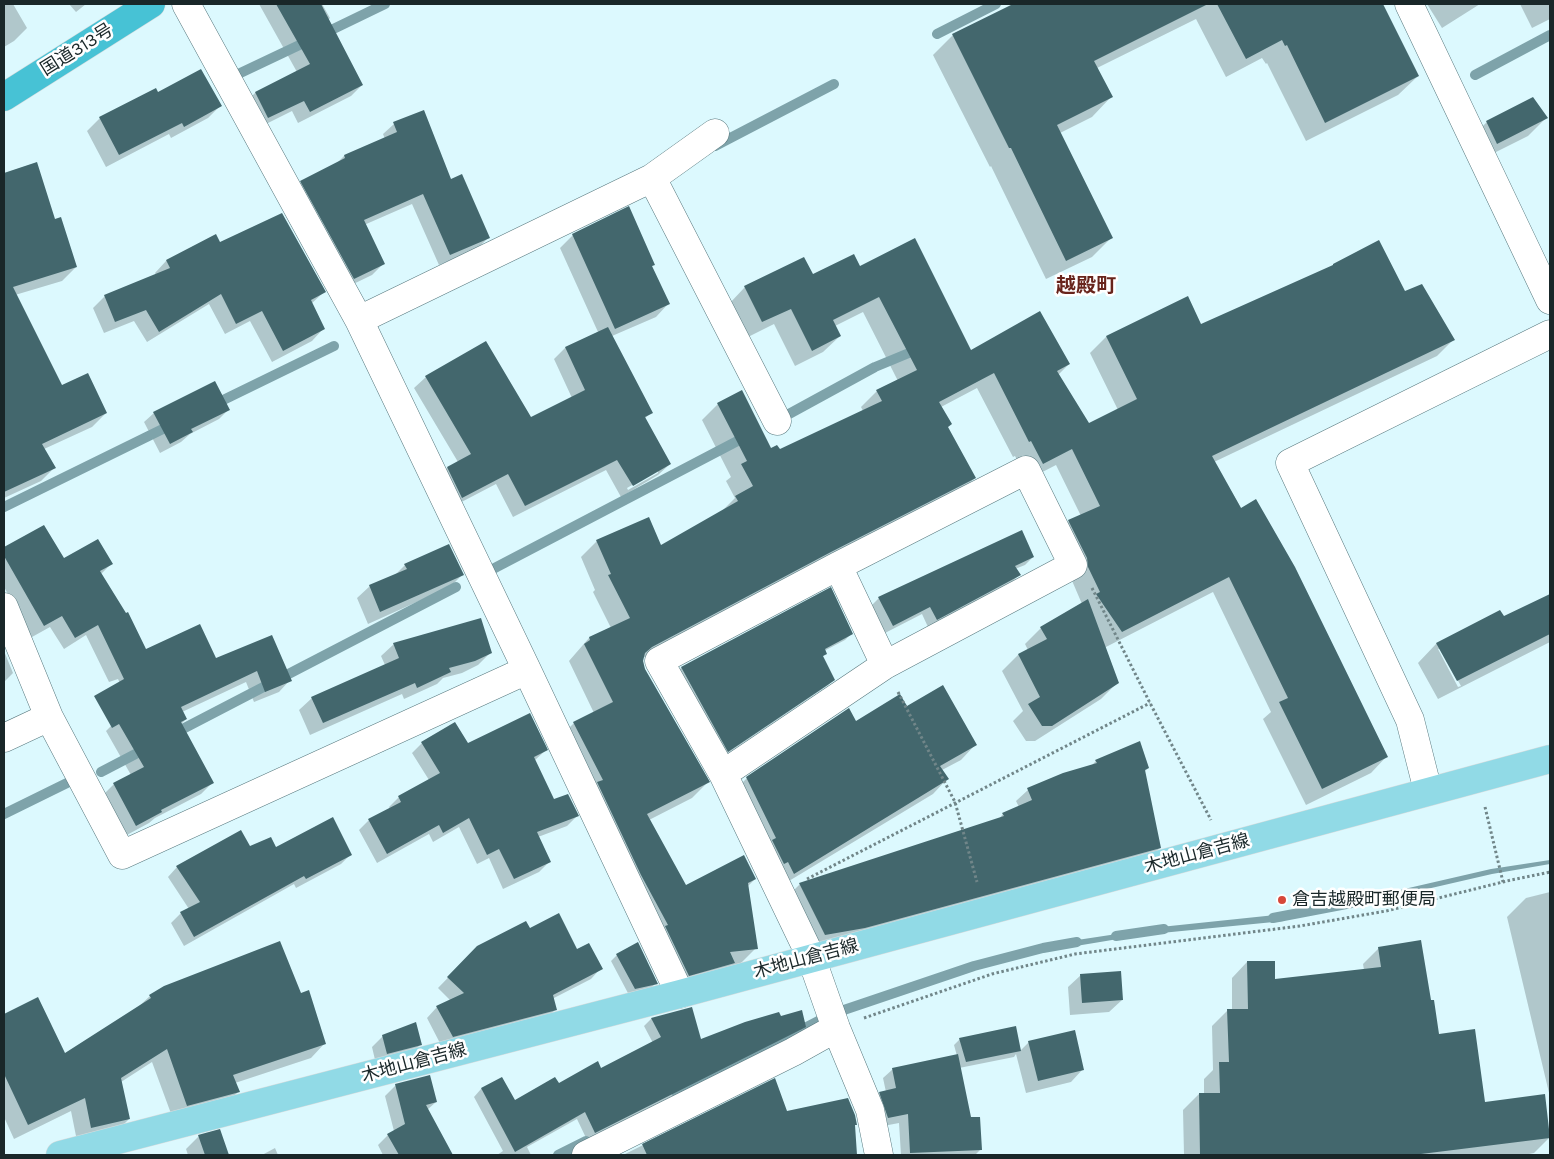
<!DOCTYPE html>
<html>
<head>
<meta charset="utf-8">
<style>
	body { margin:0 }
	#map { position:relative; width:1554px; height:1159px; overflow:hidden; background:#dcf9fe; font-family:Karla,sans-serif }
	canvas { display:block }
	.frame { position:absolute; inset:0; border:5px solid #192729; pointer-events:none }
</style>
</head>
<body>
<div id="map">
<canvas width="1554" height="1159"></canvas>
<div class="frame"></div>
</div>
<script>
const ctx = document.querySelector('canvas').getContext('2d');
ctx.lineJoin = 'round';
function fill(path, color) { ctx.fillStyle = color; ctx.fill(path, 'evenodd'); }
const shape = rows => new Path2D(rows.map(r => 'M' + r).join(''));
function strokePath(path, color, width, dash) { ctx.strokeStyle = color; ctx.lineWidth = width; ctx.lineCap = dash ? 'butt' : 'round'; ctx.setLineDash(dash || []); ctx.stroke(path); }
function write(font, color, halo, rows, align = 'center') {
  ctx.font = font + ' Karla,"Noto Sans JP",sans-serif'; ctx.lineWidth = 5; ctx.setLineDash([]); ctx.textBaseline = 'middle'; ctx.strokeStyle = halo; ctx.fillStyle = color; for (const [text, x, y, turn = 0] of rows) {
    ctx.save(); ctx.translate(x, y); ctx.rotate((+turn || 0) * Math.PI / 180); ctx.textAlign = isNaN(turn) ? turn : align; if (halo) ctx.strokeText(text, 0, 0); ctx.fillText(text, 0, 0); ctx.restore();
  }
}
const water = shape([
	[1550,860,1550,864,1492,874,1349,907,1348,902,1491,869],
	[1285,914,1284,921,1151,934,1151,928],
	[1130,932,1130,937,1064,948,1064,942]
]);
const shadow = shape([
	[4,4,13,4,27,28,14,41,4,47],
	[69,4,86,4,76,12],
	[259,4,322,4,330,18,328,20,362,85,351,96,298,123,292,111,256,129,244,104,255,93,297,72],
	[1016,4,1382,4,1418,76,1398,95,1306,141,1267,63,1266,64,1262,58,1226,77,1196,19,1097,68,1111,97,1092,117,1060,133,1111,238,1092,257,1046,279,991,166,990,167,933,55,953,35],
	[1427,4,1480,4,1442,28],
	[1520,4,1550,4,1550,19,1532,28],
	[158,94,221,105,208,118,171,138,169,134,106,167,87,131,100,118],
	[1546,118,1528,136,1478,161,1468,140,1487,122],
	[394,124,451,181,488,238,477,249,439,265,412,204,364,225,383,264,372,275,343,289,290,192,301,182,337,163,344,156,385,139,383,134],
	[36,164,54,220,76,267,62,281,15,295,62,387,106,413,92,427,44,449,55,467,41,481,4,498,4,174],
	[215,235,219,243,324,292,311,304,323,329,312,341,272,362,250,321,225,334,209,304,147,342,134,321,104,333,93,308,105,296,156,275,155,273,166,261],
	[573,235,653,265,651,267,668,304,656,317,612,336,651,413,644,419,670,464,658,475,621,497,606,470,513,517,496,484,450,508,436,479,447,468,458,462,414,388,426,377,530,419,572,398,554,359,565,348,598,332,560,248],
	[658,470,658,473,628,490,627,488],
	[1333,265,1404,293,1453,340,1437,356,1214,462,1387,756,1371,773,1306,805,1263,719,1271,712,1213,592,1104,648,1117,683,1101,699,1035,741,1026,741,1013,721,1023,711,1002,671,1018,655,1028,650,1025,644,1041,628,1082,604,1073,583,1071,575,1053,537,1069,521,1081,516,1056,465,1027,480,1015,456,1013,457,977,388,941,407,947,428,975,478,958,494,813,568,643,658,644,669,708,782,692,798,649,820,685,887,755,879,748,886,756,948,740,964,731,966,718,979,672,991,558,739,574,723,594,713,569,661,589,638,611,628,593,592,595,590,581,557,597,541,661,547,721,512,735,498,726,481,731,477,702,420,718,404,771,450,779,451,863,411,861,407,877,391,898,381,863,312,835,326,840,336,823,352,795,366,774,324,746,338,729,304,745,287,859,267,971,352,1069,364,1058,375,1088,424,1118,410,1090,353,1106,337,1188,298,1200,326,1330,268],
	[228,410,219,419,190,434,181,442,160,453,144,422,154,413],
	[44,526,63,560,111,564,100,575,145,651,216,660,272,637,290,680,279,692,254,702,246,682,182,712,186,719,181,724,212,783,201,794,155,818,149,823,125,836,103,795,114,784,131,775,106,731,117,720,133,712,118,679,109,682,86,635,64,649,50,627,32,637,4,587,4,549],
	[1021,532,1033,557,1025,565,1015,569,1019,575,1011,583,928,627,922,614,885,633,871,606,879,598],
	[405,565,462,575,450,587,368,624,357,598,370,586,395,575],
	[830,589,851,634,845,640,824,651,825,654,822,657,834,680,827,686,722,757,675,674,681,668],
	[1550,596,1550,642,1438,699,1418,663,1436,644,1499,612,1504,618],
	[1438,649,1440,649,1461,686,1458,687],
	[394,644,490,653,478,665,462,673,443,678,437,684,404,699,402,694,310,735,299,710,312,698,385,665,381,656],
	[4,651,13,673,4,682],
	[907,708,975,745,961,760,942,770,947,779,933,794,779,887,732,793,747,778],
	[422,743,468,744,546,750,534,761,553,800,577,816,567,826,538,837,549,862,539,872,503,889,489,858,477,864,459,827,433,842,429,834,377,863,359,830,369,820,390,809,389,807,399,797,429,780,412,753],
	[1096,761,1148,768,1144,772,1160,848,1148,859,813,946,788,896,800,884,998,820,1003,814,1019,807,1016,801,1028,790,1091,766],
	[250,848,351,854,341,864,296,888,294,884,184,946,171,923,181,913,189,909,168,877,177,867],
	[1550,892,1550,1097,1507,917,1526,898],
	[529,930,601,968,591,979,552,999,556,1009,545,1020,442,1047,427,1018,437,1007,451,1001,438,988,478,947],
	[1379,948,1430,1001,1438,1035,1484,1103,1550,1137,1534,1153,1529,1154,1529,1155,1184,1155,1183,1110,1199,1094,1204,1094,1204,1079,1213,1070,1212,1026,1228,1010,1232,1010,1232,978,1247,962,1274,980,1364,970,1363,964],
	[617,955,656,983,650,989,629,995,611,961],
	[1081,975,1122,1000,1109,1012,1070,1015,1068,987],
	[300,995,325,1043,311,1058,235,1083,238,1092,224,1106,173,1119,152,1062,121,1082,129,1119,115,1133,77,1141,71,1111,14,1139,4,1117,4,1015,38,999,65,1055,136,1009,150,996],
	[691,1009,700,1040,780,1018,805,1026,797,1034,777,1045,587,1140,577,1119,527,1147,531,1155,497,1155,503,1151,474,1097,481,1089,502,1079,514,1102,601,1069,653,1043,644,1026,651,1019],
	[1015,1027,1020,1051,1029,1042,1083,1069,1071,1082,1026,1093,1016,1054,1014,1057,959,1068,970,1118,980,1150,975,1155,901,1155,899,1123,878,1127,871,1102,880,1093,886,1092,883,1078,893,1069,957,1056,954,1045,960,1039],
	[383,1036,420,1045,410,1055,376,1064,372,1047],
	[774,1080,786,1113,856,1124,854,1126,856,1155,817,1155,817,1151,807,1155,623,1155],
	[396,1085,436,1102,427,1110,451,1155,383,1155,378,1145,388,1135,394,1131,385,1096],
	[220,1131,227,1155,188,1155,186,1149,199,1136],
	[275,1148,278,1155,262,1155]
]);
const stream = shape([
	[323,34,385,4],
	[937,34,996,4],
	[1475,75,1550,35],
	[234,76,310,40],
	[715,146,834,84],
	[213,405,334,346],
	[778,420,875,367,921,348],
	[4,507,173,424],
	[489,571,747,436],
	[173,734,456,587],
	[101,772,147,748],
	[4,814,67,783],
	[1273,918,1362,901],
	[1116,936,1164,929],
	[677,1094,832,1014,974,966,1043,948,1077,942],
	[558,1155,586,1141]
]);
const building = shape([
	[276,4,321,4,363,85,310,112,304,101,268,118,255,92,310,64],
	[1013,4,1208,4,1094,61,1113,97,1057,125,1113,238,1066,261,1011,148,1009,148,952,34],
	[1217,4,1383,4,1419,76,1325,123,1287,45,1285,46,1282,40,1246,59],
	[201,69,222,106,184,127,182,123,119,155,99,117,156,88,158,92],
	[1533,97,1548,118,1497,144,1486,121],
	[424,110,451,179,462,174,490,238,450,255,423,194,364,220,385,264,354,279,300,181,345,158,344,155,397,132,393,122],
	[37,162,55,219,61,217,77,267,13,287,62,385,88,373,107,413,42,444,56,468,4,492,4,173],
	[629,206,655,265,652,266,670,304,615,329,572,234],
	[282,213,326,292,311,300,325,329,283,351,262,311,236,324,221,294,159,332,146,310,115,322,104,295,170,268,166,260,216,234,220,242],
	[915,238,971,350,1040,311,1070,364,1057,371,1089,423,1137,399,1106,336,1188,296,1201,324,1333,265,1333,264,1379,240,1405,291,1422,284,1455,340,1212,456,1241,508,1256,499,1295,567,1388,757,1322,789,1279,702,1288,698,1229,577,1122,632,1096,594,1100,592,1088,567,1087,558,1068,520,1100,506,1072,449,1043,464,1031,441,1029,442,994,373,939,402,952,424,948,427,976,478,831,552,652,647,645,653,643,661,645,669,710,782,647,814,686,885,744,855,756,879,748,883,758,949,730,952,735,963,689,976,665,926,668,925,641,875,597,782,603,780,573,722,613,702,584,644,590,640,589,637,630,618,608,575,611,574,596,540,649,517,661,545,738,501,735,496,753,486,741,464,747,461,717,403,742,390,771,448,777,445,780,449,882,401,876,390,917,370,879,297,833,320,841,336,812,351,791,309,762,322,744,286,804,257,813,274,854,254,860,266],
	[608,327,653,413,645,417,671,464,633,486,617,460,525,506,508,474,462,498,447,467,471,454,425,376,486,341,531,417,585,390,565,347],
	[215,381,230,410,191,429,193,432,170,444,153,412],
	[44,525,64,558,98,539,113,564,100,571,126,613,128,612,146,649,200,624,216,658,272,635,292,681,265,692,257,671,181,707,187,719,181,722,214,783,161,810,162,812,136,826,113,783,144,767,119,724,112,728,94,696,124,679,98,625,75,638,62,616,44,626,4,556,4,547],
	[1022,530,1034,557,1015,566,1021,575,937,620,930,607,893,626,878,597],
	[449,544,464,575,380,612,369,585,407,569,404,564],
	[831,587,853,634,825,649,827,654,823,656,835,680,728,752,681,667],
	[1550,594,1550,634,1457,681,1436,643,1500,610,1504,616],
	[1088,599,1119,683,1052,726,1042,726,1028,704,1040,697,1018,654,1047,639,1040,627],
	[481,618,492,653,475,661,449,668,451,672,417,688,415,683,323,723,311,697,399,658,393,643],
	[943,685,977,745,940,766,949,779,794,874,788,862,784,864,772,840,776,838,746,777,849,708,856,721,900,694,907,706],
	[530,713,548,750,534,757,554,799,568,794,579,816,537,832,551,862,514,879,499,849,487,855,469,818,443,833,439,825,387,854,368,819,401,802,398,796,440,773,421,742,455,722,468,743],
	[1140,741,1149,768,1145,770,1161,848,865,928,825,935,799,883,1004,816,1002,813,1032,800,1027,788,1063,773,1097,763,1095,760],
	[333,817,352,855,306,879,304,876,194,937,180,912,200,902,176,866,241,830,250,846,271,837,276,847],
	[559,913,577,949,589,943,603,969,553,995,557,1010,453,1037,436,1006,464,993,447,977,477,946,526,921,530,928],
	[1421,940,1431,1000,1434,1000,1439,1034,1475,1029,1485,1102,1545,1094,1550,1138,1413,1155,1200,1155,1199,1093,1220,1093,1219,1062,1229,1062,1227,1009,1248,1009,1247,961,1275,961,1275,979,1381,967,1378,947],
	[280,941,301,993,309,990,326,1044,233,1075,240,1092,187,1106,167,1049,121,1078,130,1119,91,1128,85,1098,28,1125,4,1074,4,1014,38,997,65,1053,151,998,149,995,164,986],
	[638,942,658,984,635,989,616,954],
	[1121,971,1123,1000,1082,1003,1080,974],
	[692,1007,701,1039,745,1022,779,1012,781,1016,802,1010,806,1027,595,1133,585,1112,515,1152,481,1088,502,1077,515,1100,555,1077,559,1083,598,1061,601,1068,661,1037,651,1018],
	[416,1022,422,1045,387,1054,382,1035],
	[1016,1026,1021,1051,966,1062,959,1038],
	[1075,1030,1084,1070,1038,1081,1028,1041],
	[958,1054,971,1117,980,1117,982,1150,910,1153,908,1114,888,1118,879,1092,896,1088,892,1068],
	[430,1075,437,1102,426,1105,453,1155,399,1155,387,1134,405,1124,395,1084],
	[775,1078,787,1111,848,1098,855,1115,857,1125,855,1125,857,1155,647,1155,642,1144],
	[220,1129,229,1155,205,1155,198,1135]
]);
const path = shape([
	[1092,588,1150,703,1211,820],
	[898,692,955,802,977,882],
	[1485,807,1503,882],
	[807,879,1150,703],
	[864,1018,992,974,1075,954,1300,926,1386,911,1511,880,1550,872]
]);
const minor = shape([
	[186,4,359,320,527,670,680,994],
	[1409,4,1550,300],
	[652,178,777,421],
	[359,320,652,178,715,133],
	[838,566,885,665],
	[4,607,49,717,122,855,527,670],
	[4,738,49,717],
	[723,774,885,665,1073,565,1026,470,838,566,659,661,723,774,811,957,836,1028,870,1110,879,1155],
	[1428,791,1410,720,1290,463,1550,334],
	[586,1155,793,1052,836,1028]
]);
const major = shape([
	[60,1155,680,994,1550,759]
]);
const highway = shape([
	[4,97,151,4]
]);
const markers = [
	[1282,900,5,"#d6483a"]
];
const streetNames = [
	["国道313号",77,50,-32],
	["木地山倉吉線",1197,854,-15],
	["木地山倉吉線",806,959,-15],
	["木地山倉吉線",414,1063,-15]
];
const poiNames = [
	["倉吉越殿町郵便局",1292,900]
];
const quarterNames = [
	["越殿町",1086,286]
];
fill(water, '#7ea3aa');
fill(shadow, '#0003');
strokePath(stream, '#7ea3aa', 10);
fill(building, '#43676d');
strokePath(minor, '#57787e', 29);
strokePath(major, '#dadcdd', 29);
strokePath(highway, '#dadcdd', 29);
strokePath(path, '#718689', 3, [2.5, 2.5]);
strokePath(minor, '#fff', 28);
strokePath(major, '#91dae6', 28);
strokePath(highway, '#47c2d5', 28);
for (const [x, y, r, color] of markers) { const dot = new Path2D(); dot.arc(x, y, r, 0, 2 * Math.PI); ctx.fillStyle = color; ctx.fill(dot); strokePath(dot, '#fff', 2); }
write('18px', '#192729', '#fff', streetNames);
write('18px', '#192729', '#fff', poiNames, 'left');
write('bold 20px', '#68241c', '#fff', quarterNames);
</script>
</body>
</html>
